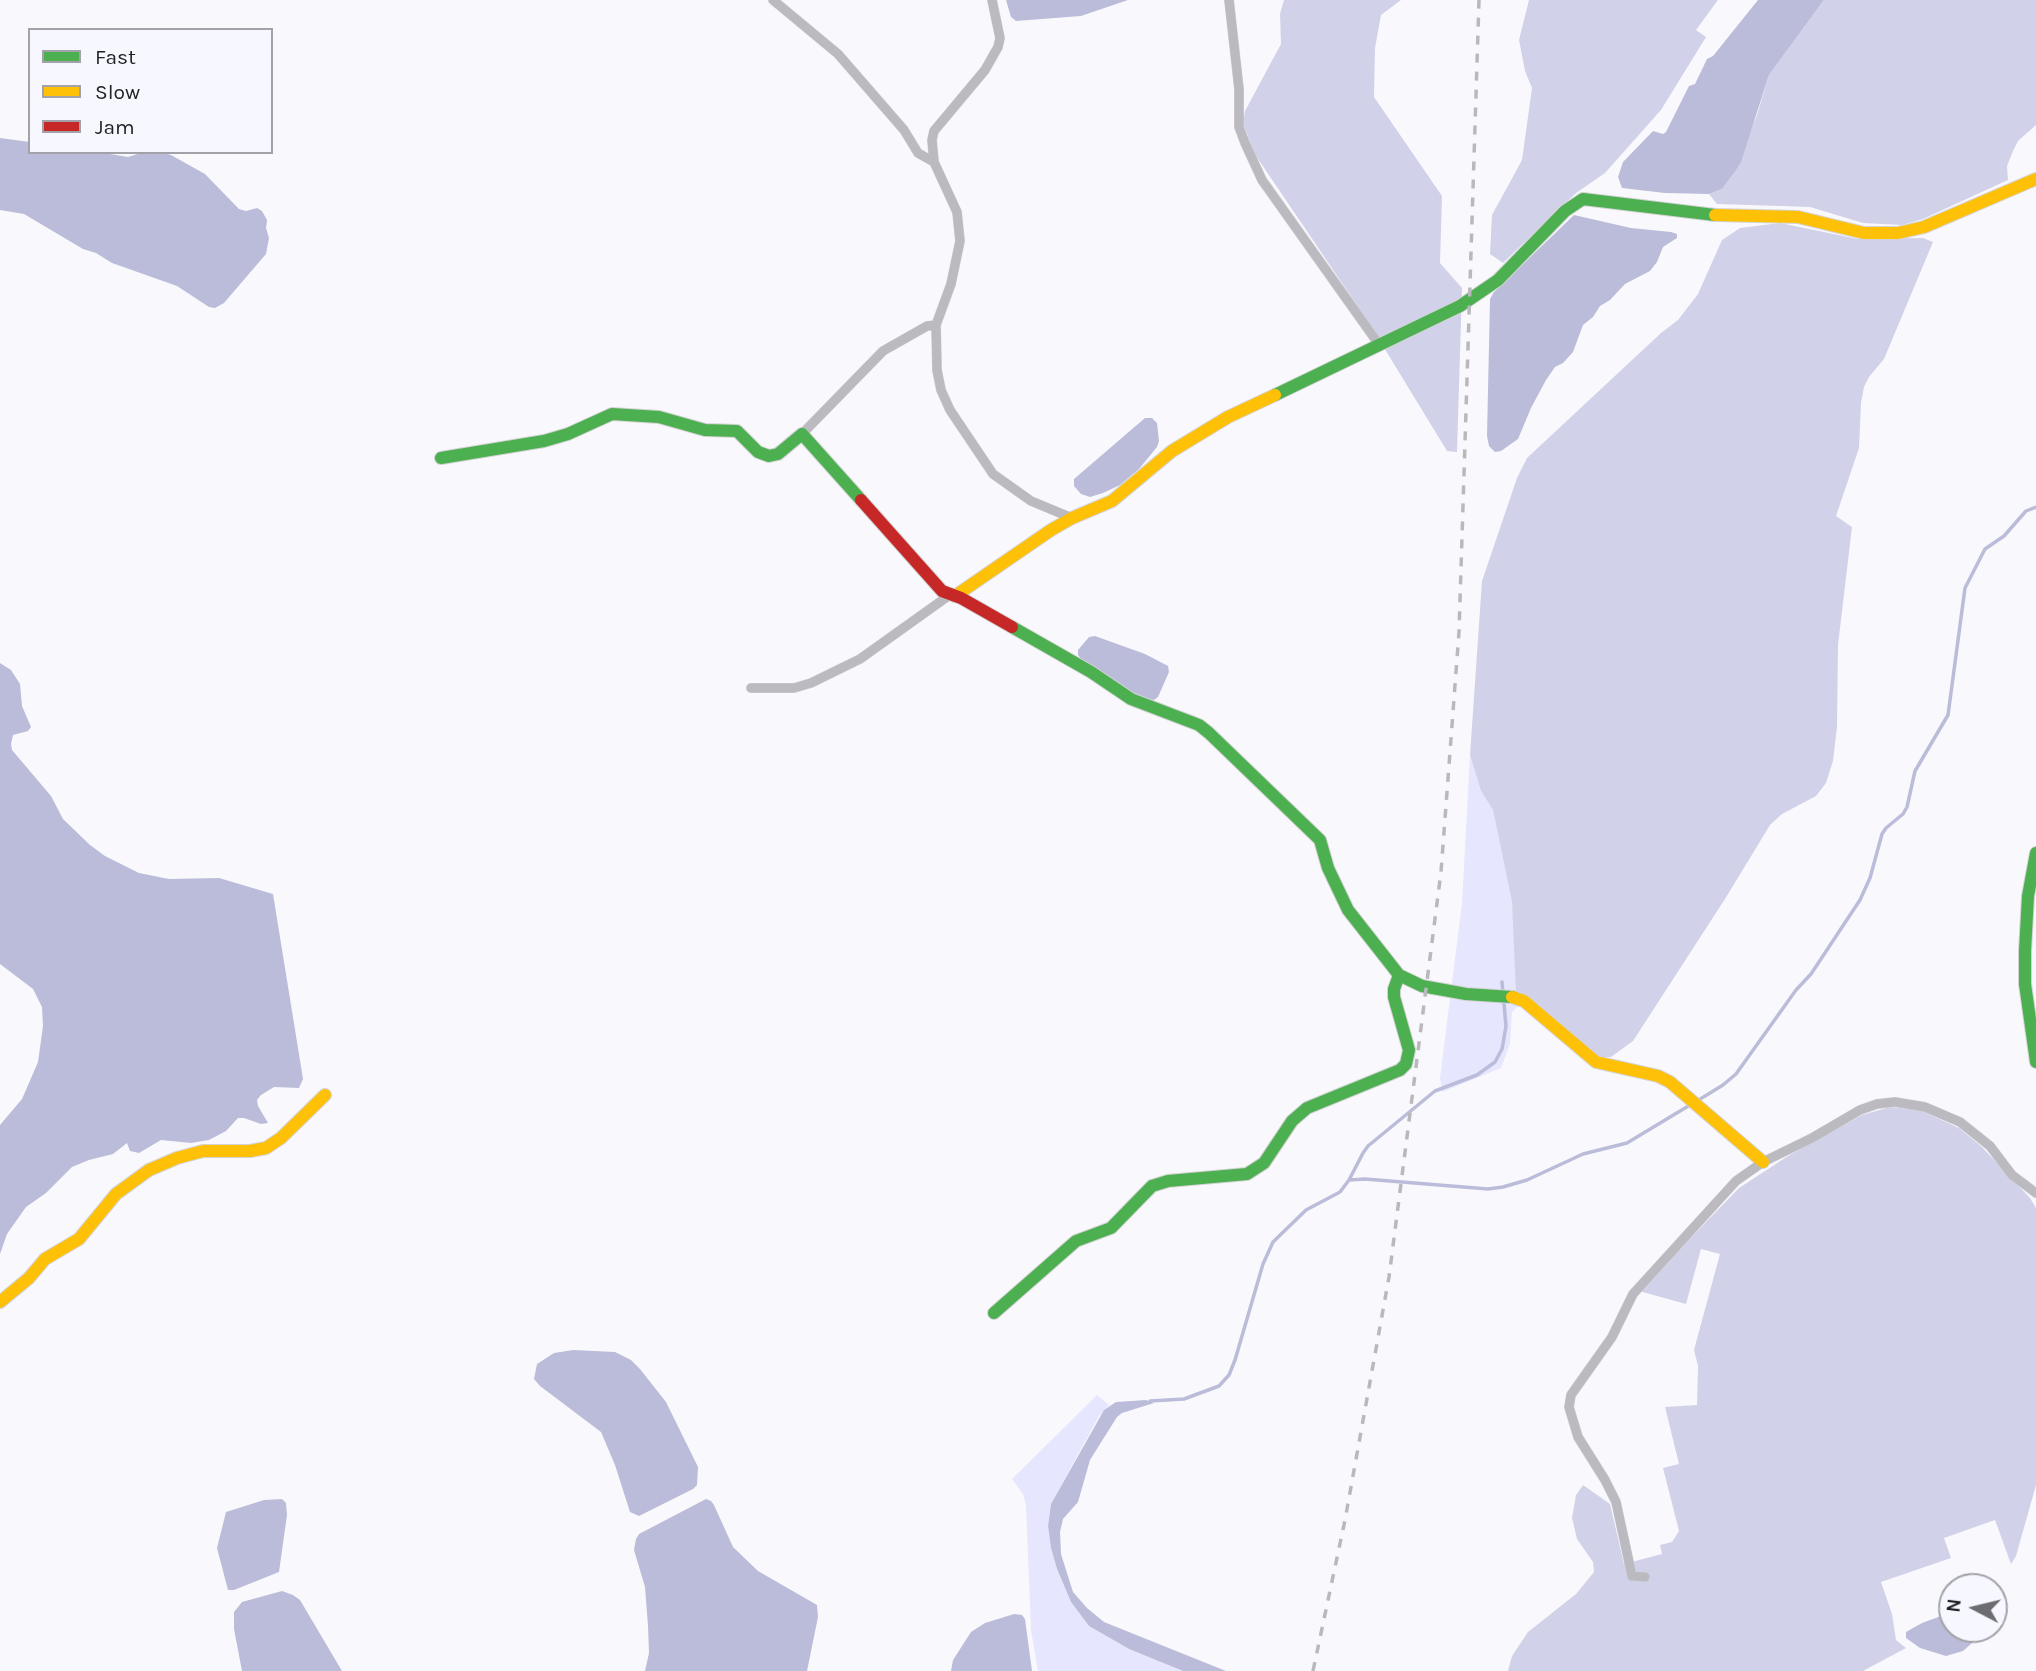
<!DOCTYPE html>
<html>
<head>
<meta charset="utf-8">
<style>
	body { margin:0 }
	#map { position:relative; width:2036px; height:1671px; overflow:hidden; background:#f9f9fd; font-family:Karla,sans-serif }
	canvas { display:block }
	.legend { position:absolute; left:28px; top:28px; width:245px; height:126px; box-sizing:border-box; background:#f7f8ff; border:2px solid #a2a2a8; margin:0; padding:9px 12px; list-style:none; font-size:21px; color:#222226 }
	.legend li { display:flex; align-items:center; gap:14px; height:35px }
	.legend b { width:35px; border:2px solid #a2a2a8 }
	.north { position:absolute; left:1938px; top:1573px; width:70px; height:70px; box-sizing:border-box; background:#f7f8ff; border:2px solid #a2a2a8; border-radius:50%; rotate:277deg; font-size:19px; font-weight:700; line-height:28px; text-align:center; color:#222226 }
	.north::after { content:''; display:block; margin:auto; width:24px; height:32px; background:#6d6d71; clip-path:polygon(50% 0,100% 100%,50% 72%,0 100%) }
</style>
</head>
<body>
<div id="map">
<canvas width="2036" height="1671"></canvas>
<ul class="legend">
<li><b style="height:9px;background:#4caf50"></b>Fast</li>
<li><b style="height:9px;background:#ffc107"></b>Slow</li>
<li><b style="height:9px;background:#c62828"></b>Jam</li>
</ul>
<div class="north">N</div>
</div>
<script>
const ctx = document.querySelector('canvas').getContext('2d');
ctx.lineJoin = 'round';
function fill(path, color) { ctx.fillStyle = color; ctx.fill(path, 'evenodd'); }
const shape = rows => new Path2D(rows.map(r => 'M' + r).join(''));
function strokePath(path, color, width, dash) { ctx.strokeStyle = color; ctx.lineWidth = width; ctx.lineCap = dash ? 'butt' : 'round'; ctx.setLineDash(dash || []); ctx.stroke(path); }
const green = shape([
	[1470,755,1481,791,1493,810,1512,902,1515,934,1526,999,1512,1012,1510,1044,1501,1068,1442,1092,1440,1078,1462,903],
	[1097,1395,1109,1405,1099,1416,1051,1504,1048,1526,1051,1548,1057,1569,1071,1602,1089,1626,1129,1649,1183,1671,1038,1671,1031,1630,1026,1505,1023,1494,1012,1479]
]);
const forest = shape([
	[1284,0,1401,0,1381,15,1375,48,1374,97,1442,196,1440,263,1462,288,1457,452,1447,451,1369,323,1254,153,1243,123,1245,111,1281,44,1280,14],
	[1529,0,1718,0,1696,30,1706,37,1661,110,1605,173,1576,193,1503,263,1490,254,1492,215,1522,160,1532,88,1525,71,1519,40],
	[1824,0,2036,0,2036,125,2018,141,2013,151,2007,166,2008,180,1923,219,1902,225,1863,223,1810,207,1717,204,1709,194,1722,189,1734,173,1757,115,1769,75],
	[1780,223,1858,239,1923,238,1933,242,1884,359,1869,377,1864,387,1861,403,1859,448,1836,516,1852,527,1838,645,1837,727,1833,761,1826,783,1816,796,1782,814,1770,825,1725,899,1633,1041,1611,1057,1600,1057,1516,991,1512,902,1493,810,1481,791,1470,755,1482,581,1517,478,1527,458,1661,333,1678,320,1698,294,1722,240,1740,228],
	[1890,1107,1920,1110,1959,1128,1982,1147,2030,1198,2036,1208,2036,1485,2016,1556,2011,1564,1995,1520,1944,1538,1951,1558,1881,1582,1892,1614,1896,1640,1906,1648,1863,1671,1508,1671,1512,1656,1528,1632,1576,1594,1594,1572,1593,1562,1577,1539,1572,1518,1576,1495,1583,1485,1610,1504,1624,1564,1662,1554,1660,1545,1672,1542,1679,1531,1663,1468,1679,1464,1665,1407,1697,1405,1698,1366,1694,1350,1720,1254,1701,1249,1686,1304,1639,1291,1739,1188,1788,1156,1862,1115]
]);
const water = shape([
	[1006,0,1128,0,1081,16,1016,21,1011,17],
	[1758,0,1824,0,1769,75,1741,162,1734,173,1722,189,1709,194,1665,193,1622,188,1618,177,1623,162,1653,131,1663,134,1666,132,1689,86,1695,84,1707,59,1713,56],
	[0,138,30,142,30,152,98,152,128,157,144,152,161,152,171,155,205,174,239,209,246,211,257,208,262,211,267,220,266,228,269,238,266,254,224,303,215,308,209,307,177,286,112,263,96,253,83,249,24,214,0,210],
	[1574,215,1631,228,1671,232,1677,234,1677,238,1663,247,1657,262,1650,271,1625,284,1610,300,1600,306,1593,317,1583,325,1573,352,1563,363,1555,367,1546,380,1531,408,1518,439,1501,451,1495,452,1489,446,1487,436,1490,299,1494,292],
	[1145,418,1152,418,1157,423,1159,441,1157,447,1139,469,1120,485,1103,493,1090,497,1081,494,1074,486,1074,479],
	[1095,636,1145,654,1168,666,1169,672,1158,697,1154,700,1141,698,1081,659,1078,655,1078,650,1089,637],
	[0,663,11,670,20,684,22,706,31,727,28,731,13,735,11,744,12,750,51,796,63,819,90,845,105,856,139,873,169,879,219,878,273,894,303,1079,299,1088,274,1087,261,1095,257,1100,258,1106,268,1123,261,1124,244,1118,238,1118,226,1131,209,1140,191,1143,161,1140,139,1153,130,1151,127,1143,113,1154,89,1160,72,1167,46,1193,26,1207,7,1234,0,1254,0,1125,22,1099,38,1062,43,1026,42,1007,33,989,0,964],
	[573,1350,615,1352,631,1360,640,1369,666,1402,698,1467,697,1485,693,1489,639,1516,630,1512,615,1465,601,1432,540,1386,534,1379,537,1364,554,1353],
	[1146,1400,1154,1403,1122,1413,1117,1417,1090,1460,1078,1502,1063,1519,1060,1532,1061,1554,1073,1592,1087,1608,1104,1622,1226,1671,1183,1671,1129,1649,1089,1626,1071,1602,1057,1569,1051,1548,1048,1526,1051,1504,1104,1410,1116,1402],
	[282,1499,286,1503,287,1515,279,1572,234,1590,228,1590,217,1548,226,1512,264,1500],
	[706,1499,711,1501,714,1505,733,1547,758,1571,817,1605,818,1617,807,1671,645,1671,649,1653,648,1626,645,1587,634,1550,636,1539,639,1534],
	[282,1591,293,1595,300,1600,342,1671,242,1671,234,1629,234,1612,242,1602],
	[1952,1612,1952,1629,1988,1629,1963,1651,1946,1656,1920,1648,1906,1638,1906,1632,1922,1623],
	[1014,1614,1022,1615,1025,1619,1032,1671,951,1671,953,1660,971,1632,985,1623]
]);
const stream = shape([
	[1697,1101,1723,1085,1736,1074,1796,990,1811,974,1860,900,1870,878,1882,834,1886,828,1903,814,1907,807,1915,771,1948,715,1965,588,1985,549,2004,536,2026,511,2036,507],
	[1349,1180,1365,1179,1488,1189,1503,1187,1527,1180,1583,1154,1627,1143,1690,1105],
	[1150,1401,1184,1399,1219,1386,1229,1375,1235,1360,1263,1264,1273,1242,1306,1210,1340,1192,1349,1180,1363,1153,1368,1146,1435,1091,1477,1075,1495,1062,1502,1049,1506,1026,1502,982]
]);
const street = shape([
	[773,0,838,54,904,130,918,153,934,162],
	[992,0,1000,38,998,47,985,70,934,131,932,140,934,162,957,212,960,241,951,284,936,325,937,370,941,390,950,410,993,474,1031,501,1072,518],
	[1229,0,1239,89,1239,127,1245,143,1262,180,1380,346],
	[802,434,883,351,927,326,936,325],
	[751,688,794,688,811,683,860,659,951,594],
	[1645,1577,1632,1576,1616,1502,1605,1480,1578,1437,1569,1407,1571,1395,1612,1337,1633,1294,1736,1181,1763,1162,1812,1138,1860,1110,1877,1104,1895,1102,1925,1107,1960,1122,1990,1146,2012,1175,2036,1193]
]);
const fast = shape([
	[1275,395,1460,306,1498,280,1565,211,1583,199,1715,215],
	[441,458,544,441,568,434,612,414,659,417,705,430,737,431,758,452,769,456,778,454,802,434,861,500],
	[1012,627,1091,672,1131,699,1199,725,1209,733,1320,840,1328,868,1348,910,1399,975,1422,986,1466,994,1512,997],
	[2036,853,2028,896,2025,951,2025,984,2036,1062],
	[994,1313,1076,1241,1111,1228,1152,1186,1168,1181,1247,1174,1264,1163,1292,1121,1307,1108,1400,1070,1406,1064,1409,1050,1394,997,1394,989,1399,975]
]);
const slow = shape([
	[1715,215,1798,217,1864,233,1898,233,1924,227,2036,179],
	[955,596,1051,530,1072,518,1112,501,1172,451,1228,417,1275,395],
	[1512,997,1524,1001,1596,1062,1658,1076,1670,1082,1763,1162],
	[0,1302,29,1278,45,1259,79,1239,116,1194,149,1170,177,1158,203,1151,250,1151,266,1148,281,1138,325,1095]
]);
const jam = shape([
	[861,500,942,591,961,598,1012,627]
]);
const rail = shape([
	[1313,1671,1345,1520,1389,1277,1441,872,1459,632,1479,0]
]);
fill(green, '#e6e6fe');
fill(forest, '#d1d1e9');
fill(water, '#bbbcd9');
strokePath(stream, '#bbbcd9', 3.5);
strokePath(street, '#d3d3d5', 10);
strokePath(fast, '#d3d3d5', 14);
strokePath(slow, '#d3d3d5', 14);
strokePath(jam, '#d3d3d5', 14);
strokePath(street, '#babac0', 9);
strokePath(fast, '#4caf50', 12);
strokePath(slow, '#ffc107', 12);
strokePath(jam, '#c62828', 12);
strokePath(rail, '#b9b9bd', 3.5, [9, 9]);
</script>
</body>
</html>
